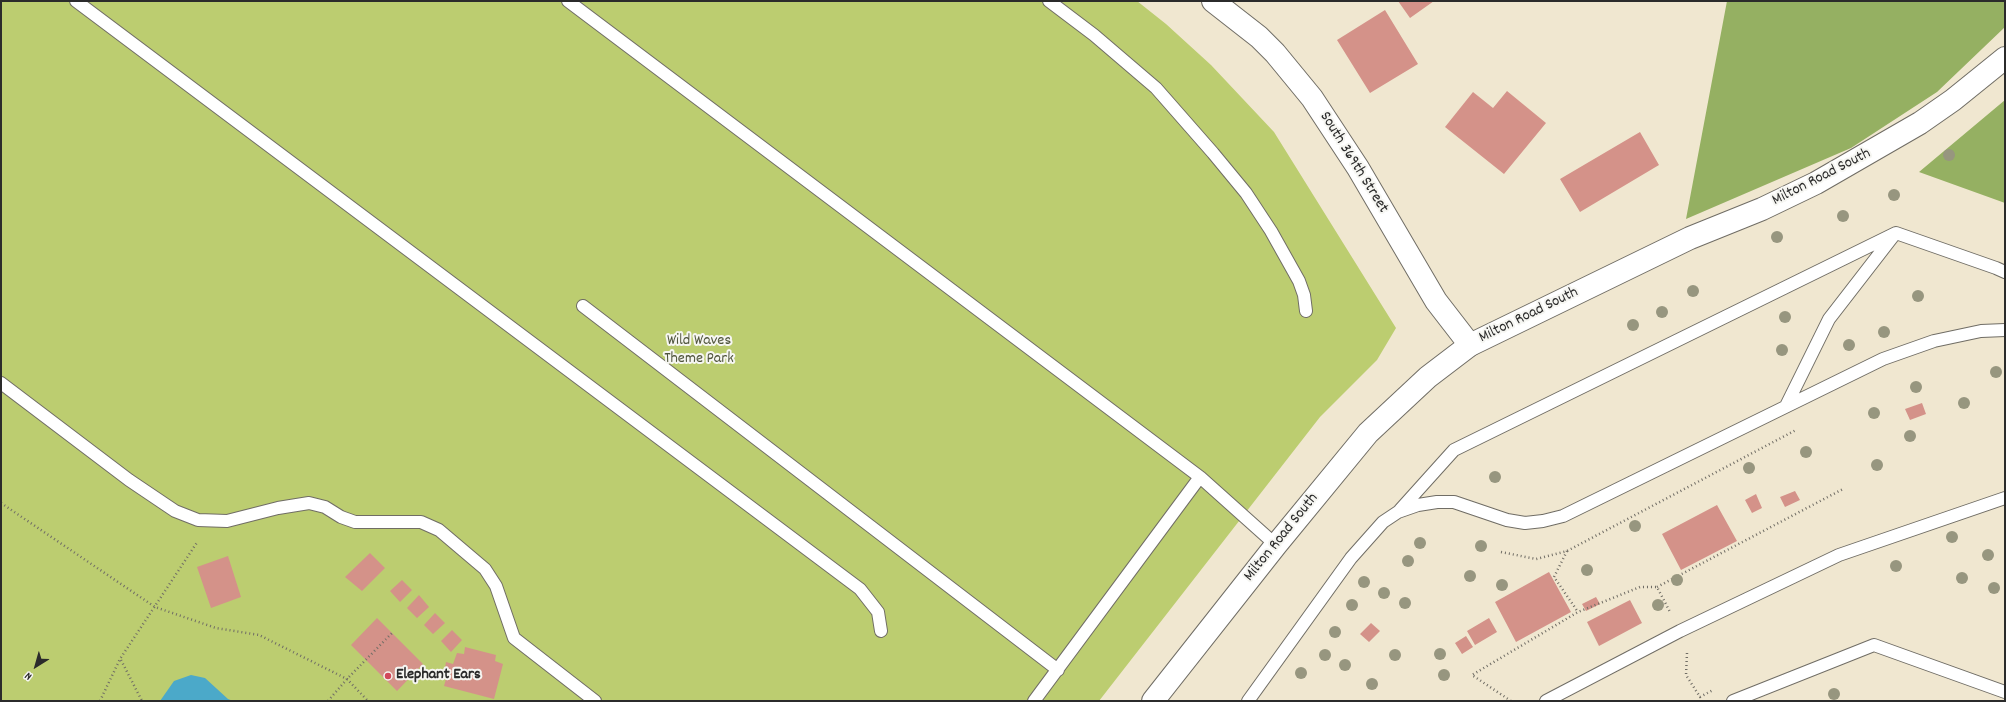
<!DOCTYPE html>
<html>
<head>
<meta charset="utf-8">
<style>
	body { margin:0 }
	#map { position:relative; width:2006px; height:702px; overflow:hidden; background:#f0e7d0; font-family:Dekko,sans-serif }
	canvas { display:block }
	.frame { position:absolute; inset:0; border:2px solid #2b2b2b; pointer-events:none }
	.north { position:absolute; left:16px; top:646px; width:40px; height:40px; -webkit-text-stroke:3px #f6f6f2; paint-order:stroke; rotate:217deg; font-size:11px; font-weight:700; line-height:16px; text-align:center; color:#2b2b2b }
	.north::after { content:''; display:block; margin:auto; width:14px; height:18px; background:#2b2b2b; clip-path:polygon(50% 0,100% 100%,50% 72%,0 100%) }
</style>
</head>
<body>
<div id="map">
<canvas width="2006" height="702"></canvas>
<div class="frame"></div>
<div class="north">N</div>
</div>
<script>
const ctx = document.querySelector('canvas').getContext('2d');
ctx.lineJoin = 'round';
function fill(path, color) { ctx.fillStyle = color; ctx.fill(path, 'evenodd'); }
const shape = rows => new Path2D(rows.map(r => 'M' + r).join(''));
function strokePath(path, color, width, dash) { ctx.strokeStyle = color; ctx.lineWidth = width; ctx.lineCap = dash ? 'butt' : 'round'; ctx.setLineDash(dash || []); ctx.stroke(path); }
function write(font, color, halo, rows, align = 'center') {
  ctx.font = font + ' Dekko,sans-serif'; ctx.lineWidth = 4; ctx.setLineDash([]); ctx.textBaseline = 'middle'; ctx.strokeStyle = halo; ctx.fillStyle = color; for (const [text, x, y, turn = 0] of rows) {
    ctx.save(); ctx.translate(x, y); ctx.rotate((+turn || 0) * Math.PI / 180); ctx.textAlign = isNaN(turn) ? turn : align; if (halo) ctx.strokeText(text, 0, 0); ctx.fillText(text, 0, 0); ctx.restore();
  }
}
const green = shape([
	[1,1,1137,1,1166,24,1211,65,1274,132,1396,328,1377,360,1320,417,1099,701,1,701]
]);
const forest = shape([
	[1727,1,2005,1,2005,27,1937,92,1851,148,1686,219],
	[2005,100,2005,203,1919,172]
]);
const water = shape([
	[191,675,205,678,228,699,233,701,160,701,174,681]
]);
const building = shape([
	[1398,1,1434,1,1410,18],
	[1385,10,1418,64,1370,93,1337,40],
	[1507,91,1546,123,1504,174,1445,127,1473,92,1493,108],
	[1640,132,1659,165,1580,212,1560,179],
	[1922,403,1926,414,1910,420,1905,409],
	[1795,491,1800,500,1785,507,1780,497],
	[1756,494,1762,508,1752,513,1745,500],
	[1717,505,1737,541,1681,570,1662,534],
	[370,553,385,568,362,591,345,577],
	[228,556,241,597,211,608,197,567],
	[1549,572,1571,612,1516,642,1495,602],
	[402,580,412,590,400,602,390,591],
	[419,595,429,607,417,618,407,608],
	[1596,597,1600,604,1586,611,1582,604],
	[1630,600,1642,623,1599,646,1587,622],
	[435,613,445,623,433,634,424,625],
	[377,618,423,664,397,691,351,645],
	[1489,618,1497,632,1475,645,1467,631],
	[1371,623,1380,631,1369,642,1360,634],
	[452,630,462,640,451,652,441,641],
	[1466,636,1473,647,1462,654,1455,643],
	[465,647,496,655,495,661,503,664,494,699,444,686,446,679,443,678,446,662,453,664,457,653,464,654]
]);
const path = shape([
	[1,503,155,607,216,628,259,635,347,679,368,701],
	[1567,551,1554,577,1578,612],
	[1501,552,1536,559,1567,551,1796,430],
	[1657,587,1843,489],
	[1687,653,1686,675,1700,697,1713,690],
	[121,660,142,701],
	[100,701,120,659,198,541],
	[328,701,347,679,392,633],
	[1511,701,1472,675,1578,612,1640,587,1657,587,1670,612]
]);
const lane = shape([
	[76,1,860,589,878,612,881,631],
	[568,1,1200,477,1276,545],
	[1049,1,1094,35,1156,88,1213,153,1246,193,1271,231,1299,281,1304,295,1306,311],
	[583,306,1058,670],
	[1,383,129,480,175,511,198,520,227,521,278,508,309,503,325,507,341,517,355,522,421,522,439,530,485,569,496,586,514,638,595,701],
	[1786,406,1829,319,1894,235],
	[1400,510,1454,450,1896,233,1996,268,2005,272],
	[1034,701,1200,477],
	[1248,701,1351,558,1383,522,1398,512,1418,505,1437,502,1454,502,1507,520,1525,523,1543,521,1563,516,1883,359,1934,341,1981,331,2005,330],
	[1546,701,1680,631,1839,555,2005,498],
	[1733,701,1874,645,2005,692]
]);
const street = shape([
	[1213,1,1259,37,1275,53,1312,98,1358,168,1436,301,1470,345]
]);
const secondary = shape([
	[1153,701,1276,545,1368,433,1428,377,1470,345,1690,238,1762,209,1816,183,1920,123,1953,100,2005,58]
]);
const trees = [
	[1949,155],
	[1894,195],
	[1843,216],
	[1777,237],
	[1693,291],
	[1918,296],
	[1662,312],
	[1785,317],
	[1633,325],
	[1884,332],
	[1849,345],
	[1782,350],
	[1996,372],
	[1916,387],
	[1964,403],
	[1874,413],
	[1910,436],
	[1806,452],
	[1877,465],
	[1749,468],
	[1495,477],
	[1635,526],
	[1952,537],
	[1420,543],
	[1481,546],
	[1988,555],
	[1408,561],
	[1896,566],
	[1587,570],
	[1470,576],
	[1962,578],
	[1677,580],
	[1364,582],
	[1502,585],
	[1994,588],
	[1384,593],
	[1405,603],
	[1352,605],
	[1658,605],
	[1335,632],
	[1440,654],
	[1325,655],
	[1395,655],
	[1345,665],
	[1301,673],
	[1444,675],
	[1372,684],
	[1834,694]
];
const markers = [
	[388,676,4,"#d1495b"]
];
const streetNames = [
	["South 369th Street",1353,163,58],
	["Milton Road South",1822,178,-27],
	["Milton Road South",1529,316,-26],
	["Milton Road South",1282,538,-51]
];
const parkNames = [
	["Wild Waves",699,342],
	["Theme Park",699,360]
];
const poiNames = [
	["Elephant Ears",396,676]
];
fill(green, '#bccd70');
fill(forest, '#95b062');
fill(water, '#4ba9c9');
fill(building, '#d49289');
strokePath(lane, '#706d65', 14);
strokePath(street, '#706d65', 24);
strokePath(secondary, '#706d65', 24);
strokePath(path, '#706d65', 2.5, [1, 3]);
strokePath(lane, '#fff', 12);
strokePath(street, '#fff', 22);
strokePath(secondary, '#fff', 22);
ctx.fillStyle = '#97967f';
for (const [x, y] of trees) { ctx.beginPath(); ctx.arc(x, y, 6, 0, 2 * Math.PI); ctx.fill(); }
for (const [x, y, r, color] of markers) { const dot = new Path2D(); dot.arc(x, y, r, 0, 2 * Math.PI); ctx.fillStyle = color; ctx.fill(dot); strokePath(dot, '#f6f6f2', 1.5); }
write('16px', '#2b2b2b', '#f6f6f2', streetNames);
write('16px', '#4f543c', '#f6f6f2', parkNames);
write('bold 16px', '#2b2b2b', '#f6f6f2', poiNames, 'left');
</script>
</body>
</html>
